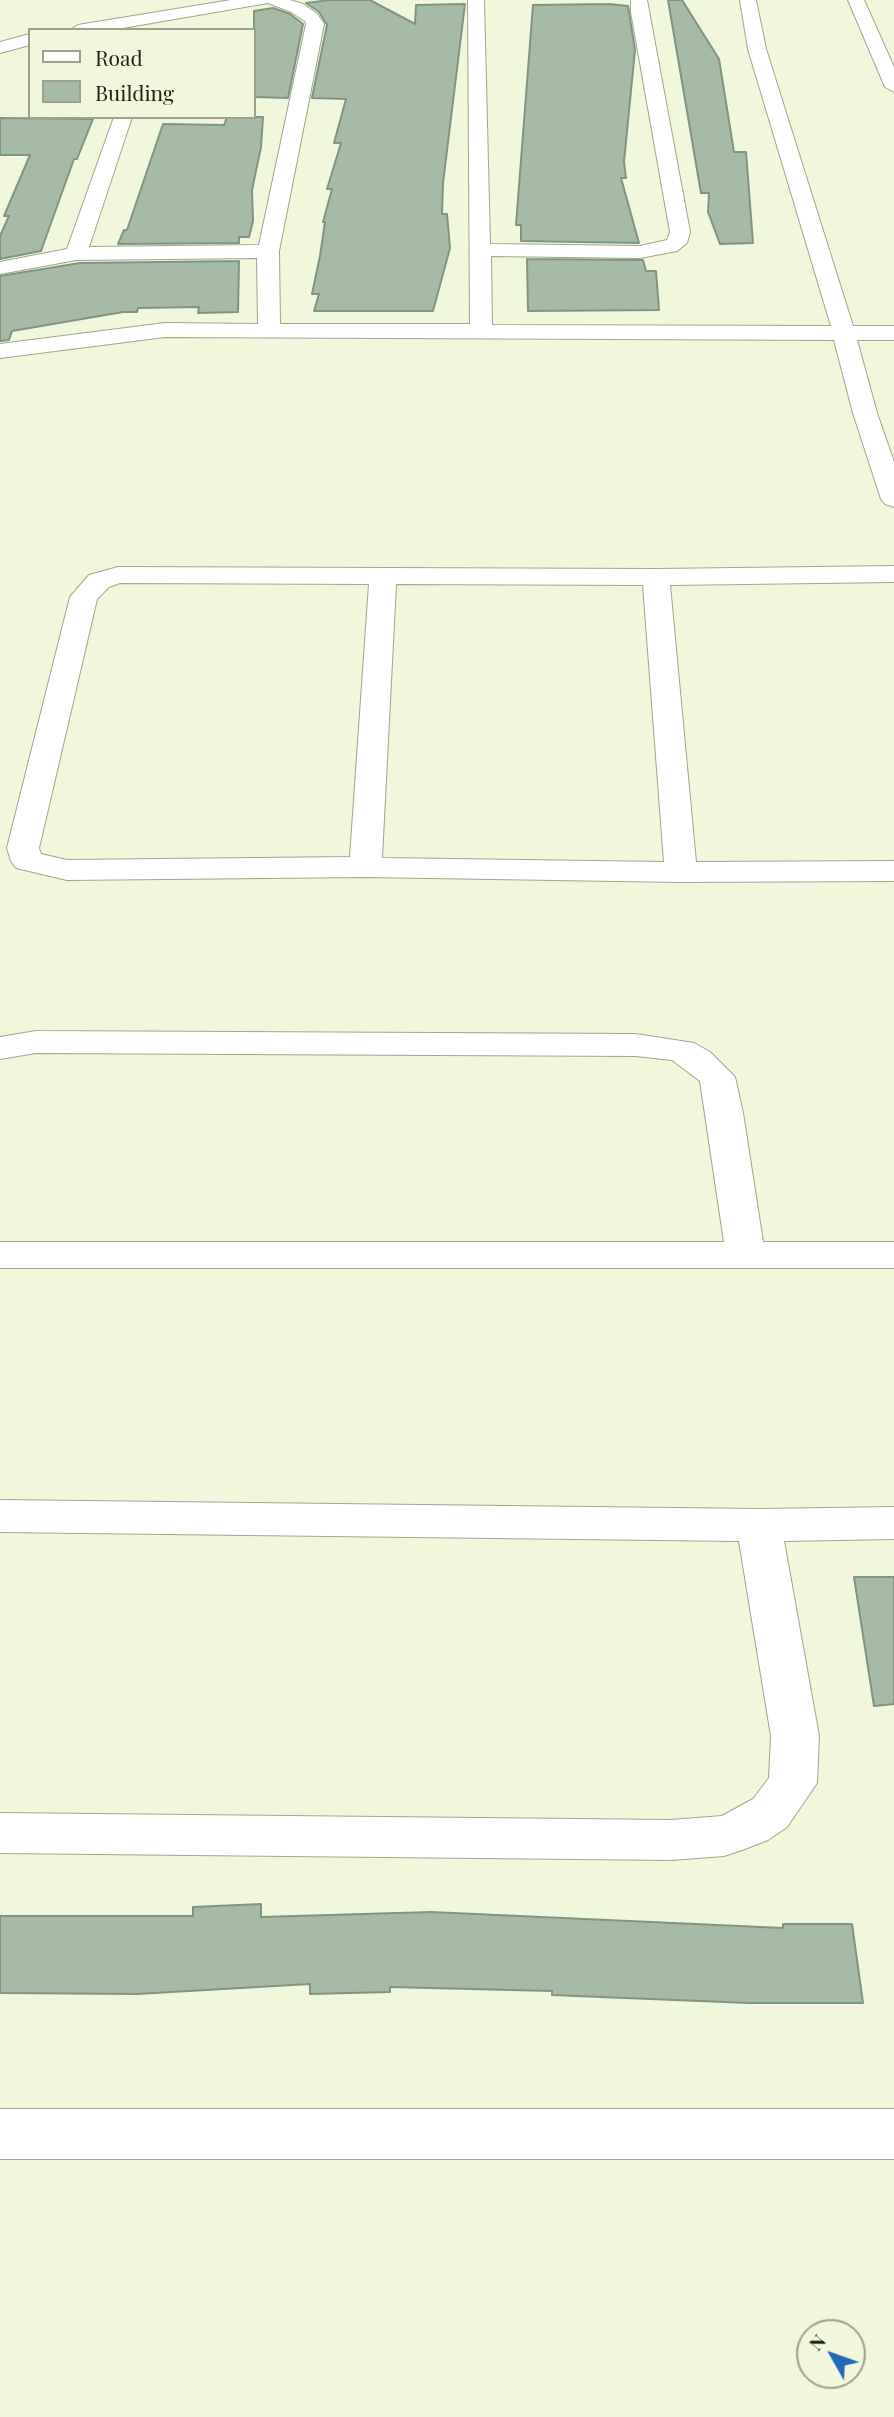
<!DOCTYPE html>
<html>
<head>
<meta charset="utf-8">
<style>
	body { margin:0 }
	#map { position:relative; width:894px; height:2417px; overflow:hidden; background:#f0f7db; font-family:"Playfair Display",serif }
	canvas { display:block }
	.legend { position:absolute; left:28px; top:28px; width:228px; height:91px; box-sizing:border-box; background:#f0f7db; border:2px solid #9ca18c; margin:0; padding:9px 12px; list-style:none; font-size:21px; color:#1e2116 }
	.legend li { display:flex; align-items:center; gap:14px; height:35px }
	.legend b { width:35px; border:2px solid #9ca18c }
	.north { position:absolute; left:796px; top:2319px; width:70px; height:70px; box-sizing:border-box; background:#f0f7db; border:2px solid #9ca18c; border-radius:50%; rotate:310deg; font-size:19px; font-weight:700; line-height:28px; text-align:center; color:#1e2116 }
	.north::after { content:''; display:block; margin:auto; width:24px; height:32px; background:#2068b8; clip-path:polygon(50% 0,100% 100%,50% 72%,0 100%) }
</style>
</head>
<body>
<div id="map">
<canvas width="894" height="2417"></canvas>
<ul class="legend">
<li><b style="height:9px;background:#fff"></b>Road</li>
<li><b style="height:19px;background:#a5bba6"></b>Building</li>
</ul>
<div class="north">N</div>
</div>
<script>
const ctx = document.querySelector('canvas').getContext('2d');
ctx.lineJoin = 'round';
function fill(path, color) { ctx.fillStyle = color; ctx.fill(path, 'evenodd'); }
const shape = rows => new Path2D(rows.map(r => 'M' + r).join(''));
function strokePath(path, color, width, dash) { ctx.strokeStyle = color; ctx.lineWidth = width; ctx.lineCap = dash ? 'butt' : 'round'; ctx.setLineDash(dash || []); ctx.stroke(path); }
const building = shape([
	[330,0,370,0,415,24,416,5,465,4,443,183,442,214,447,214,450,248,433,311,314,311,319,294,312,294,320,256,325,222,323,222,332,189,327,189,341,143,334,143,346,99,312,98,327,25,319,12,306,3,330,0],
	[668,0,682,0,719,59,734,152,746,152,753,243,720,244,708,212,709,193,701,193,668,0],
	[609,4,628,6,635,50,624,162,626,178,621,178,639,243,521,241,521,225,516,225,533,5,609,4],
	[273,8,290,14,303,24,288,98,254,97,254,11,273,8],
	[227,117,263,117,261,147,252,190,253,221,249,237,239,237,239,243,118,244,124,230,127,230,163,124,224,125,227,117],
	[0,118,93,119,77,159,74,159,41,251,0,259,0,236,9,216,4,216,30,155,0,155,0,118],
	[527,259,643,260,646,271,656,271,659,310,528,311,527,259],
	[239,261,238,312,198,313,199,307,138,308,137,312,123,312,12,331,9,340,0,341,0,276,80,263,239,261],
	[854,1577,894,1577,894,1704,874,1706,854,1577],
	[261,1904,261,1917,431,1912,783,1928,783,1924,852,1924,863,2003,749,2003,552,1995,552,1991,390,1987,390,1992,310,1994,310,1984,137,1994,0,1993,0,1916,193,1916,193,1907,261,1904]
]);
const street = shape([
	[231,0,290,0,303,4,317,14,324,24,279,251,280,324,470,324,468,0,484,0,490,244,640,246,667,240,670,232,631,12,631,0,647,0,690,232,687,243,677,251,640,258,491,256,492,325,831,326,748,49,740,0,756,0,766,49,853,326,894,326,894,340,857,340,877,413,894,462,894,507,885,504,881,499,853,413,834,340,165,337,0,358,0,344,165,323,258,324,257,258,76,260,0,274,0,262,67,249,114,117,132,117,89,247,259,245,306,24,305,21,291,12,268,3,111,30,70,30,78,25,231,0],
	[848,0,864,0,894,67,894,92,885,87,848,0],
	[30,34,30,45,0,53,0,42,30,34],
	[894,566,894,582,670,585,696,862,894,861,894,881,681,882,365,877,67,880,16,868,11,861,7,848,70,597,89,575,118,567,656,569,894,566],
	[120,583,369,584,350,857,67,860,41,854,39,848,97,599,109,587,120,583],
	[396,584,643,585,664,862,382,858,396,584],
	[36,1031,636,1034,694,1043,710,1052,735,1077,743,1113,763,1242,894,1242,894,1268,0,1268,0,1242,724,1242,700,1081,672,1060,636,1056,36,1053,0,1059,0,1037,36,1031],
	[0,1500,759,1509,894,1507,894,1539,784,1541,819,1736,817,1783,787,1827,768,1840,742,1850,724,1856,671,1860,0,1853,0,1813,671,1820,722,1816,753,1799,769,1778,771,1736,739,1541,0,1532,0,1500],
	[0,2109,894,2109,894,2159,0,2159,0,2109]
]);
fill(building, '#a5bba6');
strokePath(building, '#809581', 2);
strokePath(street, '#9fa68c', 2);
fill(street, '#fff');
</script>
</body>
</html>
